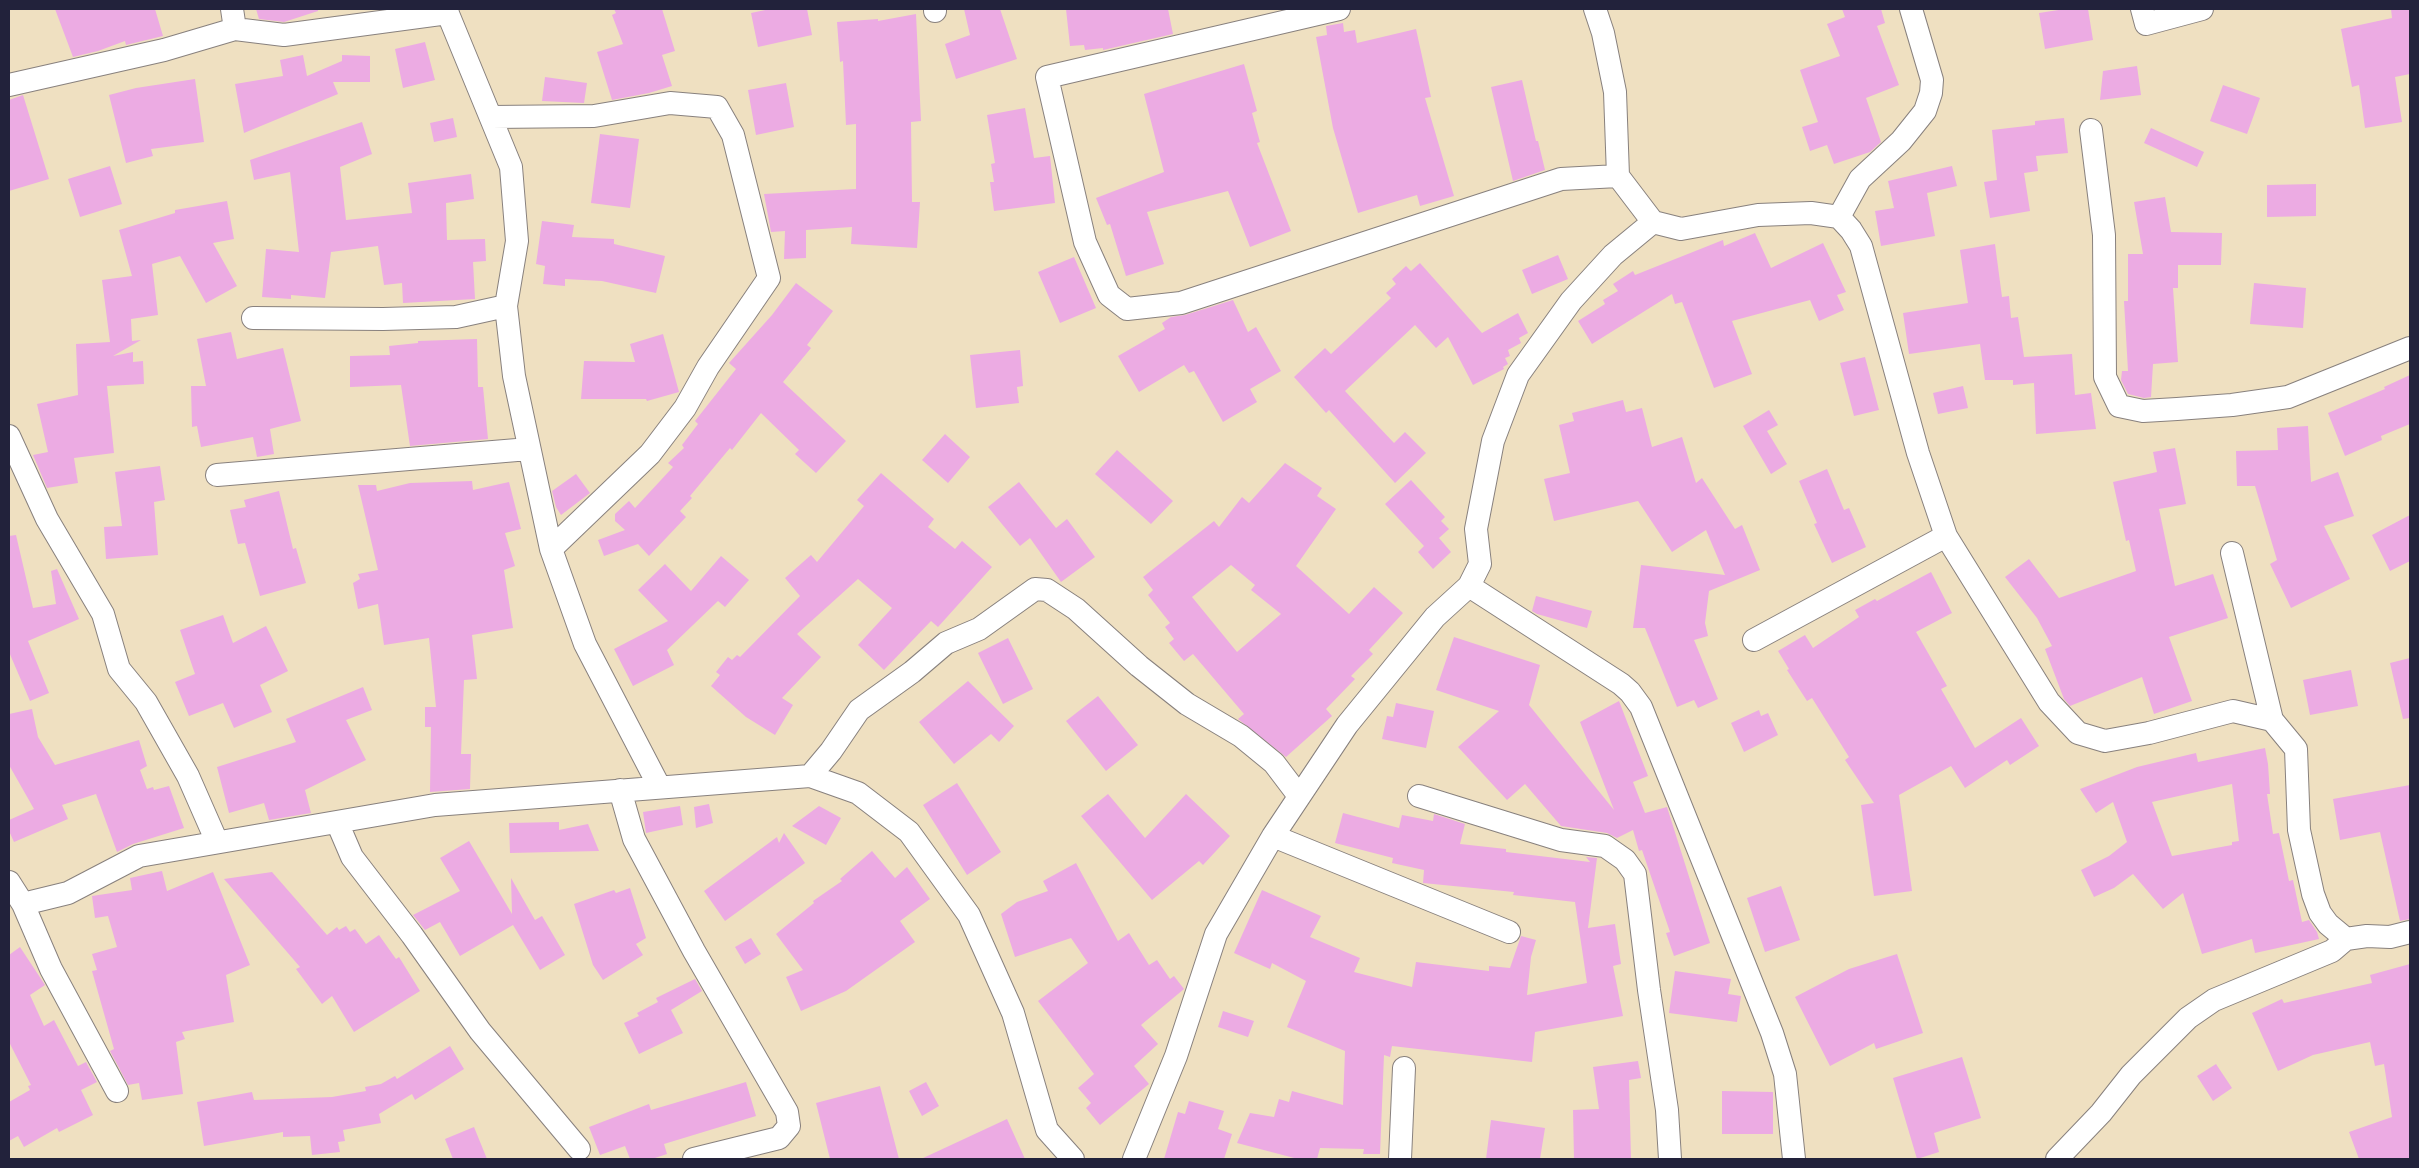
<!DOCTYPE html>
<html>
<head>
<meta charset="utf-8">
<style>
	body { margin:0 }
	#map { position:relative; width:2419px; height:1168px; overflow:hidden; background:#efe0c1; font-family:"EB Garamond",serif }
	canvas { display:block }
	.frame { position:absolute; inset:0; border:10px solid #22223b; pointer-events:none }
</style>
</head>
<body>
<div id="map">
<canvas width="2419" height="1168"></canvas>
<div class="frame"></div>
</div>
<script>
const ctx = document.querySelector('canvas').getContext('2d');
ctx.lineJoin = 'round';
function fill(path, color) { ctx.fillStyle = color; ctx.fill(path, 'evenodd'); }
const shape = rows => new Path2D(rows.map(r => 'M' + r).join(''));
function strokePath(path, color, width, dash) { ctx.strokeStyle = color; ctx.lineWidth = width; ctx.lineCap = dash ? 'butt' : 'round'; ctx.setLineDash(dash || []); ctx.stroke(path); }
const building = shape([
	[55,9,155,9,163,36,126,45,125,41,98,51,73,57],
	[256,9,318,9,318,11,284,22,259,19],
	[614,9,662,9,675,51,662,55,672,86,649,93,612,100,597,52,623,44,612,15,616,13],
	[770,9,807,9,812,35,758,47,751,13],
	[964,9,1000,9,1017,59,956,79,945,44,970,35],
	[1066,9,1168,9,1173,34,1103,50,1103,48,1085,50,1084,45,1070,46],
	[1842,9,1881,9,1885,23,1877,26,1899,85,1866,98,1881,142,1870,152,1834,164,1827,145,1810,151,1802,127,1818,122,1800,70,1840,56,1827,24,1845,17],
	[2065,9,2088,9,2093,40,2045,49,2039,13],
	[2391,9,2410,9,2410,74,2395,77,2402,122,2365,128,2359,85,2352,87,2341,29,2392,18],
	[916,14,921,121,911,122,912,202,920,202,917,248,851,244,852,227,806,230,806,258,784,259,785,231,771,232,764,194,856,189,856,124,846,125,843,61,840,62,837,22,878,19,878,21],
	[1343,23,1344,32,1355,30,1357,43,1416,29,1431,97,1425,98,1454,196,1420,206,1417,195,1358,213,1333,128,1316,37,1327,35,1326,26],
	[425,42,435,80,403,88,395,49],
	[303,55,307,76,342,61,342,55,370,56,370,82,333,82,338,94,244,133,235,84,283,76,280,60],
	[1244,64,1257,111,1252,113,1260,142,1257,143,1291,231,1250,247,1228,191,1147,212,1164,264,1126,276,1110,224,1107,225,1096,198,1164,172,1144,94],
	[2137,66,2141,95,2100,100,2103,71],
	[545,77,587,83,584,103,542,101],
	[195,79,204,142,151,149,153,156,126,163,109,95,136,88],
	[1522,80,1536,141,1538,141,1545,170,1513,181,1491,87],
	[786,83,794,127,756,135,748,90],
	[2223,85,2260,98,2247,134,2210,121],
	[23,95,49,179,9,191,9,100],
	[1025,108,1034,158,1050,156,1055,203,994,211,990,182,994,182,991,164,995,163,987,115],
	[453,118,457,137,434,142,430,123],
	[2064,118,2068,153,2036,156,2038,171,2024,173,2030,211,1990,218,1984,182,1997,180,1992,130,2035,125,2035,121],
	[362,122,372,154,340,167,346,220,412,213,408,183,471,174,474,199,446,203,447,240,485,239,486,261,473,262,475,299,403,303,402,283,384,285,378,246,331,252,325,298,291,295,291,299,262,297,266,249,299,252,290,172,254,180,250,160],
	[2151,128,2204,152,2197,167,2144,143],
	[600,134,639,139,630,208,591,203],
	[110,166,122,204,80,217,68,179],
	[1952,166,1957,186,1927,193,1935,236,1881,246,1875,211,1894,208,1888,181],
	[2316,184,2316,216,2267,217,2267,185],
	[2165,197,2171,232,2222,233,2221,265,2178,265,2178,288,2173,288,2178,362,2153,364,2151,397,2144,398,2128,394,2121,380,2122,371,2128,371,2124,301,2128,301,2128,254,2143,254,2134,202],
	[227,201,234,239,213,243,237,286,206,303,180,256,152,264,158,315,131,319,132,341,141,340,113,356,133,352,133,362,143,361,144,384,107,386,114,453,74,458,78,483,47,488,33,455,48,452,37,404,78,395,76,344,110,342,102,280,132,276,119,230,175,213,175,210],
	[542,221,574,225,572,237,614,239,614,244,665,256,656,293,602,281,565,279,565,286,543,284,545,266,536,264],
	[1755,233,1771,268,1823,243,1846,292,1837,295,1844,310,1819,321,1810,300,1732,321,1752,374,1714,388,1682,302,1675,304,1672,294,1592,344,1578,321,1605,304,1603,300,1618,291,1613,284,1633,271,1635,275,1723,240,1724,246],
	[1995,244,2002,297,2009,296,2011,318,2018,317,2024,357,2072,354,2075,395,2091,393,2096,429,2036,434,2034,383,2013,385,2013,380,1985,380,1980,344,1909,354,1903,313,1968,303,1960,250],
	[1558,255,1568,279,1532,294,1522,270],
	[1074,257,1096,308,1060,323,1038,272],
	[1420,263,1482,333,1518,313,1528,333,1519,338,1521,343,1508,350,1510,356,1505,358,1508,364,1503,367,1504,369,1473,385,1448,337,1436,348,1415,325,1345,391,1394,443,1405,432,1426,453,1395,483,1329,410,1326,413,1294,377,1325,348,1331,354,1391,298,1386,293,1396,284,1392,279,1406,266,1411,271],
	[796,283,833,311,807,345,811,348,783,382,846,441,816,473,795,454,799,450,761,413,732,450,730,448,690,496,692,498,680,511,686,517,649,556,638,544,604,556,598,540,625,530,615,521,615,514,629,501,635,508,673,467,668,463,684,448,682,445,698,424,695,421,736,369,729,363,772,315],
	[2254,283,2306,288,2303,328,2250,324],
	[1233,300,1248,332,1256,327,1281,371,1250,389,1257,402,1223,422,1194,371,1189,373,1184,365,1139,392,1118,356,1165,329,1162,323,1171,317,1185,315],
	[231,332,237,359,283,348,301,421,270,429,274,454,257,457,253,437,201,447,197,426,192,427,191,386,206,386,197,339],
	[663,334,679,392,647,401,646,399,581,399,584,361,635,362,630,344],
	[477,339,478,387,483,387,488,439,410,446,401,385,350,387,350,356,390,355,389,346,418,343,418,341],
	[1020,350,1023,386,1017,387,1019,403,976,408,970,355],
	[1865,357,1879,410,1854,416,1840,363],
	[2410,375,2410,424,2381,436,2382,440,2345,456,2328,413,2385,389,2384,387],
	[1963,386,1968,408,1938,414,1933,393],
	[1623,400,1626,412,1642,408,1652,447,1682,437,1696,483,1702,478,1735,529,1742,525,1760,570,1709,591,1705,623,1708,636,1694,640,1718,699,1698,708,1694,700,1677,707,1645,628,1633,628,1641,565,1725,575,1706,530,1672,552,1638,501,1554,521,1544,479,1570,473,1559,425,1574,421,1572,413],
	[1769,410,1778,425,1767,431,1787,464,1771,474,1743,426],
	[2308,426,2311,482,2338,472,2354,516,2324,526,2350,579,2291,608,2270,564,2277,560,2255,486,2237,486,2236,451,2278,450,2277,428],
	[945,434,970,457,948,483,922,460],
	[2175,448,2186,504,2159,509,2175,586,2213,574,2228,618,2169,637,2192,701,2154,714,2142,677,2070,706,2064,699,2045,649,2052,646,2037,618,2005,577,2029,559,2059,598,2136,571,2129,540,2126,541,2113,482,2157,472,2153,452],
	[1117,450,1173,501,1151,524,1095,474],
	[1285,463,1322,488,1317,496,1336,509,1296,566,1349,614,1374,587,1403,613,1369,650,1373,654,1351,676,1355,679,1326,709,1332,716,1286,757,1238,719,1244,714,1193,654,1184,661,1169,643,1174,639,1165,627,1170,623,1148,595,1153,590,1143,577,1214,521,1219,527,1242,497,1249,503],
	[1231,565,1255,585,1251,590,1281,614,1237,652,1192,597],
	[160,466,165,500,154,502,158,555,106,559,104,527,122,526,115,472],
	[1827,469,1844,510,1849,508,1866,547,1832,563,1814,524,1817,523,1799,481],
	[881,473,934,519,928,527,955,549,962,541,992,567,938,627,931,621,884,670,858,645,892,608,858,579,797,634,821,657,782,698,793,705,775,735,746,717,711,686,720,675,716,672,728,657,732,660,737,655,740,657,800,596,785,578,811,555,817,562,864,506,857,500],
	[576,474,590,493,561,515,556,507,552,491],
	[1411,480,1445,517,1441,521,1449,529,1439,538,1451,552,1433,569,1418,552,1424,546,1385,504],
	[472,481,473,490,509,482,521,529,505,533,515,566,504,570,513,628,472,635,477,679,464,680,461,754,471,754,470,789,430,792,431,727,425,727,425,707,436,707,429,638,384,645,378,604,358,609,353,583,360,579,358,574,378,570,358,485,376,485,377,491,410,483],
	[1019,482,1056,528,1067,519,1095,557,1061,582,1030,538,1020,546,988,507],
	[279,491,293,549,296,548,306,583,260,596,245,543,238,544,230,510,246,507,244,500],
	[2410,515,2410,561,2390,571,2372,535],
	[16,535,33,608,56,604,51,571,57,569,79,619,28,641,49,693,30,701,9,652,9,536],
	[721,556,749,580,725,607,718,601,667,650,674,665,633,686,614,649,668,621,638,590,665,564,691,591],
	[1931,572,1952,613,1916,632,1947,686,1941,689,1975,748,2021,718,2039,746,2010,765,2007,760,1965,788,1951,766,1899,795,1912,891,1874,896,1861,805,1874,803,1845,760,1849,757,1812,698,1807,701,1787,670,1789,669,1778,651,1805,635,1813,648,1859,617,1855,610,1875,599,1877,601],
	[1536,596,1592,611,1587,628,1537,614,1532,611],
	[223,615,233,643,266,626,288,671,260,685,272,712,234,728,223,703,189,716,175,682,195,674,180,630],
	[1454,637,1540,665,1529,705,1614,810,1580,722,1619,701,1648,776,1633,782,1645,813,1667,807,1710,943,1674,956,1666,933,1670,932,1642,850,1639,851,1633,830,1617,838,1607,833,1561,826,1525,784,1507,800,1458,747,1499,711,1436,690],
	[1008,638,1033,689,1003,704,978,653],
	[2410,658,2410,718,2403,719,2390,663],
	[2351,670,2358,706,2310,715,2303,680],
	[968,681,1014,726,999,742,991,734,954,764,919,722],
	[363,687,372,710,346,720,366,760,305,790,311,813,269,820,264,803,229,813,217,767,296,742,286,719],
	[1098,696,1138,745,1106,771,1066,721],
	[1396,703,1434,711,1426,748,1382,739,1387,716,1393,717],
	[32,709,38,737,55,765,139,740,147,766,140,770,147,789,153,787,154,790,169,786,184,828,133,844,117,852,96,794,62,805,68,819,14,842,9,831,9,820,34,809,9,765,9,714],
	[1759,710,1761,716,1768,713,1778,735,1744,752,1731,723],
	[2265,748,2268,764,2270,794,2267,794,2273,834,2279,833,2289,881,2293,880,2302,922,2309,920,2317,932,2319,939,2255,953,2252,939,2202,954,2183,893,2163,909,2133,874,2114,888,2094,897,2081,870,2109,856,2127,842,2113,802,2096,813,2080,789,2137,767,2196,753,2198,762],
	[2232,784,2239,841,2232,842,2232,845,2172,856,2152,802],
	[957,783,1001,852,967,875,923,805],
	[2410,785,2410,919,2400,921,2380,832,2340,840,2333,799],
	[1108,794,1145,838,1186,794,1230,836,1203,865,1199,861,1152,900,1081,816],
	[709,804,713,823,696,828,694,807],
	[680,806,683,825,646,833,643,812],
	[819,806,841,818,826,845,792,826],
	[1343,813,1399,828,1402,815,1433,821,1434,814,1465,824,1460,844,1506,849,1506,852,1590,862,1586,857,1597,858,1588,928,1615,924,1621,964,1613,966,1623,1016,1535,1032,1532,1062,1392,1046,1390,1057,1384,1055,1380,1154,1363,1154,1364,1149,1320,1148,1317,1159,1298,1159,1237,1143,1250,1113,1274,1117,1279,1099,1289,1102,1292,1091,1343,1105,1345,1051,1287,1027,1306,981,1272,963,1270,969,1234,953,1262,890,1321,916,1310,937,1360,958,1354,972,1412,987,1416,962,1489,971,1489,966,1510,968,1521,936,1536,940,1531,957,1527,995,1587,983,1575,902,1513,895,1514,892,1423,883,1424,870,1392,863,1393,858,1335,843],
	[559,822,559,830,588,824,599,851,510,853,509,823],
	[784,833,805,863,725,921,704,891,777,837,779,843],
	[469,841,512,914,511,878,535,920,542,916,565,955,540,970,513,925,460,956,440,922,425,930,413,915,460,891,440,858],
	[872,851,895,878,907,867,930,899,900,921,915,942,846,991,801,1011,786,977,803,970,776,934,814,903,813,901,842,881,840,879],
	[1076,863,1118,941,1129,933,1149,965,1157,960,1170,979,1174,976,1184,989,1141,1025,1158,1044,1134,1066,1149,1084,1100,1125,1086,1108,1091,1103,1078,1088,1094,1074,1038,1001,1088,963,1071,938,1015,957,1001,914,1017,902,1048,891,1043,881],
	[162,871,167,891,213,872,250,965,226,975,234,1022,182,1032,185,1039,176,1042,183,1094,142,1100,139,1083,128,1085,110,1051,114,1049,92,971,97,970,92,954,117,947,108,916,95,918,92,896,132,890,130,878],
	[272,872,327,935,337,927,339,930,346,926,350,932,355,929,366,944,379,935,396,959,399,957,420,991,354,1032,332,996,322,1004,296,969,300,967,224,879],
	[1781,886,1800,940,1765,952,1747,898],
	[630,888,646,938,636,944,643,955,603,980,593,965,574,904,614,890,616,893],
	[751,938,761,954,745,964,735,947],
	[20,947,45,985,30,995,44,1026,54,1020,78,1066,86,1062,97,1082,81,1090,93,1115,59,1132,57,1128,24,1147,18,1136,9,1141,9,1102,30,1090,28,1086,31,1085,9,1042,9,955],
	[1897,954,1923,1033,1876,1049,1874,1043,1830,1066,1795,997,1849,969],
	[2410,964,2410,1159,2359,1159,2349,1132,2392,1117,2384,1064,2375,1066,2370,1042,2313,1055,2278,1071,2252,1013,2282,999,2284,1003,2372,983,2370,975],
	[1675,971,1731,979,1728,994,1741,996,1737,1022,1669,1013],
	[695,979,702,991,671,1010,683,1033,639,1054,624,1023,639,1016,637,1013,658,1002,656,998],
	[1223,1011,1254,1021,1248,1037,1218,1027],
	[450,1046,464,1069,415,1100,412,1094,379,1114,381,1123,343,1130,345,1141,338,1142,340,1152,312,1155,310,1136,283,1137,283,1132,204,1146,197,1102,252,1092,254,1100,332,1097,366,1091,365,1087,381,1084,395,1076,397,1079],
	[1962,1057,1981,1118,1934,1133,1939,1152,1917,1159,1893,1078],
	[1638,1061,1641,1078,1629,1080,1631,1159,1574,1159,1573,1110,1599,1109,1593,1067],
	[2216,1064,2232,1088,2213,1101,2197,1076],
	[746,1082,756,1116,664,1144,667,1154,652,1159,630,1159,625,1146,600,1155,589,1127,649,1104,651,1110],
	[926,1082,939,1106,922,1116,909,1091],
	[880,1086,899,1159,830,1159,816,1103],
	[1722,1091,1773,1092,1773,1134,1722,1134],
	[1189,1101,1224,1111,1218,1129,1232,1134,1224,1159,1164,1159,1178,1112,1185,1114],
	[1007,1119,1025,1159,921,1159],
	[1491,1120,1545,1128,1540,1159,1486,1159],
	[474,1127,487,1159,453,1159,445,1139]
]);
const street = shape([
	[232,9,235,29,284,35,448,13],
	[446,9,511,167,517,241,506,306,514,376,551,549,585,644,659,786],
	[935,9,935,11],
	[1339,9,1047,77,1085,242,1109,295,1127,309,1181,303,1561,179,1618,176,1653,222,1681,229,1758,215,1811,213,1839,217,1851,230,1861,246,1918,453,1946,536,2049,702,2078,733,2105,741,2149,733,2233,711,2272,720,2296,749,2299,830,2313,894,2320,913,2328,924,2346,939,2367,936,2390,937,2410,932],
	[1595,9,1603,33,1615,92,1618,176],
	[2142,9,2146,24,2202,9],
	[9,85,164,50,235,29],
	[491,117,594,116,670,103,717,107,733,135,769,278,708,367,685,408,650,454,551,549],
	[2091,130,2104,235,2105,377,2119,406,2143,411,2177,409,2232,405,2288,397,2410,348],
	[1839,217,1860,179,1901,141,1925,111,1931,93,1932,80,1911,9],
	[253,318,383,319,456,317,506,306],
	[9,436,47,519,103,614,119,669,146,702,188,776,217,842],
	[217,475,529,449],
	[2232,553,2272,720],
	[1469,586,1621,684,1630,692,1641,707,1772,1033,1785,1074,1794,1159],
	[1754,640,1946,536],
	[810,776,831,751,859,710,912,672,946,643,979,629,1035,589,1047,590,1076,609,1139,666,1187,704,1241,736,1274,763,1299,796],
	[620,790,634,839,694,951,787,1112,789,1126,779,1138,694,1159],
	[1419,796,1561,840,1605,846,1625,860,1635,874,1649,990,1667,1110,1670,1159],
	[337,822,352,857,412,935,480,1031,579,1149],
	[1273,836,1509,932],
	[9,882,23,904,68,893,139,856,435,805,810,776,858,793,909,832,969,915,1013,1013,1047,1130,1073,1159],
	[23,904,51,969,117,1091],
	[1134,1159,1176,1056,1216,934,1273,836,1347,725,1435,617,1469,586,1480,564,1476,529,1493,441,1518,375,1571,301,1613,255,1653,222],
	[1400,1159,1404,1068],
	[2057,1159,2101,1113,2131,1075,2188,1018,2214,1000,2332,951,2346,939]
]);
fill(building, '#ecabe3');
strokePath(street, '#88817e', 24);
strokePath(street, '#fff', 22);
</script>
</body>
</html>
